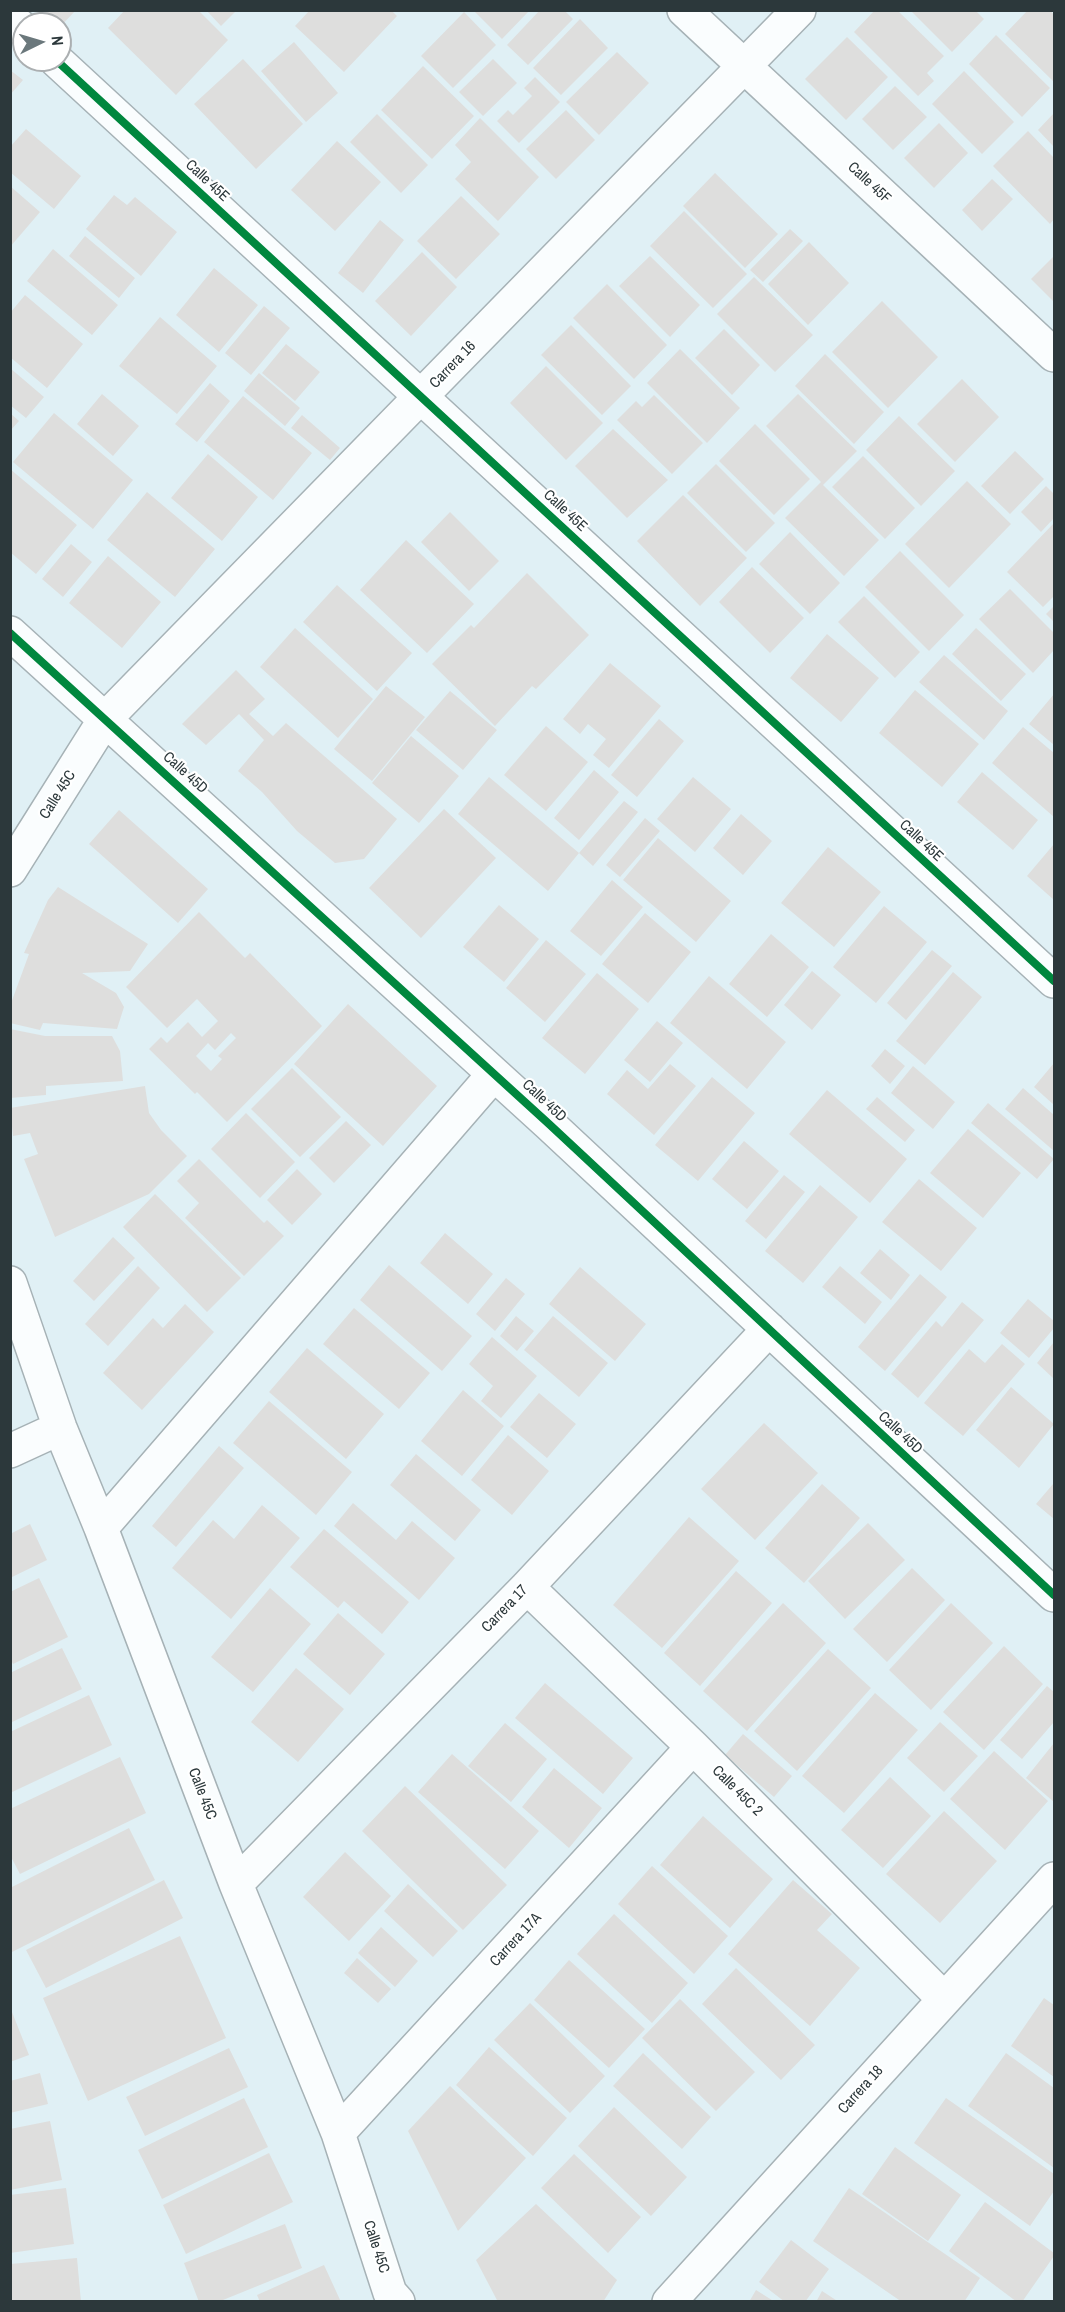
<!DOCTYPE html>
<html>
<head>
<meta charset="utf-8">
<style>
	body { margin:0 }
	#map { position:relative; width:1065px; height:2312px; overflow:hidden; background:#e0f0f5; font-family:"Archivo Narrow",sans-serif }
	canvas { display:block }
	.frame { position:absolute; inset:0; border:12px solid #2c383b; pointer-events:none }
	.north { position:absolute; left:12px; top:12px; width:60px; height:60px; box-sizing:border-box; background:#fff; border:2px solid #abafb1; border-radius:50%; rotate:85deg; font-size:16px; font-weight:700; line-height:24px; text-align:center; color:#2c383b }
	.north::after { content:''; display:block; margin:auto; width:21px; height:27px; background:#6b787c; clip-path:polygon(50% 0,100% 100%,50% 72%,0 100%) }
</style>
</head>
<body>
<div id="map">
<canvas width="1065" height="2312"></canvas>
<div class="frame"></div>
<div class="north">N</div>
</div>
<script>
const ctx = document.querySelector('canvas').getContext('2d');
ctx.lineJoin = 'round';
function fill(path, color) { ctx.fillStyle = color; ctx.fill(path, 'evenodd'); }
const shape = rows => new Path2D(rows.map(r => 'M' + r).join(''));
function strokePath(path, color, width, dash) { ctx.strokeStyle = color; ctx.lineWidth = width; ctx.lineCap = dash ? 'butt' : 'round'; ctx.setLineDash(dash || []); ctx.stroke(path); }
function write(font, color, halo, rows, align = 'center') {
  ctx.font = font + ' "Archivo Narrow",sans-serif'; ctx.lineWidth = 4.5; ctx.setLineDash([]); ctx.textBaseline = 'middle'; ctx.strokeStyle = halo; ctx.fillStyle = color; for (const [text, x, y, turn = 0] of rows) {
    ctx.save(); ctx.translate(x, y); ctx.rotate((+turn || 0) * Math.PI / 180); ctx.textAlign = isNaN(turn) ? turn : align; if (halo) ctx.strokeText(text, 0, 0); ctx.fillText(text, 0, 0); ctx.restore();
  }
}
const building = shape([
	[42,10,76,10,60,27,60,24,56,24],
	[125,10,198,10,228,40,176,95,108,28],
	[206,10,237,10,221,26],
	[310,10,391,10,397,16,344,72,295,26],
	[473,10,530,10,502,39],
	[540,10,564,10,573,19,528,65,507,45],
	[875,10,897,10,944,56,927,73,934,81,918,96,854,32],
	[910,10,975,10,984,19,952,52],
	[1028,10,1050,10,1054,15,1054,79,1053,81,1005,34],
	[464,12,496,45,453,88,421,56],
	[580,19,608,48,561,95,533,68],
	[996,35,1050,88,1022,117,969,64],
	[847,37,888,77,846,120,805,79],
	[294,42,338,93,306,122,261,71],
	[617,52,649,83,599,135,566,102],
	[243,59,303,124,256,169,194,104],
	[493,59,517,83,483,116,459,92],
	[423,66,474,116,432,159,381,110],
	[10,70,23,80,10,95],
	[964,71,1014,122,982,154,932,104],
	[535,77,560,102,519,143,497,121,508,110,513,115,532,96,524,88],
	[895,86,927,117,893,150,862,119],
	[566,110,595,140,556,179,526,149],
	[1054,113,1054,147,1038,130],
	[377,114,428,165,401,193,350,142],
	[480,118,539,177,498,221,455,179,471,162,455,145],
	[939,123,968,153,934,188,904,158],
	[26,129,81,176,54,209,10,172,10,147],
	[1028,131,1054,158,1054,219,1050,224,993,166],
	[337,141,381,182,335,231,291,190],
	[715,173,778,234,745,268,683,206],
	[992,179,1013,199,982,231,962,210],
	[10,186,40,212,10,247],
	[114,195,127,205,135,197,177,232,141,276,86,229],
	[461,196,500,234,456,279,417,241],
	[684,211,747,274,713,308,650,246],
	[380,220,404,240,363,293,338,273],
	[790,229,803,241,763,282,750,270],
	[85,236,135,278,119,298,69,256],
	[809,242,849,283,808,325,768,284],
	[53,249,118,305,92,335,27,281],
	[422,252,457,287,411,336,375,301],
	[650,256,700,305,670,337,619,286],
	[1054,256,1054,302,1031,279],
	[214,268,258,305,219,352,176,315],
	[754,277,813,335,775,372,717,314],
	[607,284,667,345,634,379,573,318],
	[25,295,83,344,47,388,10,357,10,313],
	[882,301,938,357,888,408,832,352],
	[264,306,290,328,251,375,225,353],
	[160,317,217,366,177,414,119,366],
	[571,325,631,386,602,415,541,355],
	[724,329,760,365,732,395,695,358],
	[286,344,320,372,295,401,262,373],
	[680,349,740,408,707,443,647,383],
	[825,354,884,412,854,444,795,386],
	[546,366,603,423,566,460,510,403],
	[10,368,44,397,26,418,10,405],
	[259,373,300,408,285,426,244,391],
	[962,379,999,417,955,462,917,424],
	[210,383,230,401,197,442,175,424],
	[102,394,139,426,113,456,77,424],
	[798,394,857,451,823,485,879,540,844,576,785,518,821,482,766,426],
	[654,395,703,443,672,474,617,420,636,401,642,407],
	[243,396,312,453,273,500,204,442],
	[10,413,19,421,10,431],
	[54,413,133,480,93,529,13,462],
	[302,415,340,448,330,460,291,428],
	[899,416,955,471,921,506,866,450],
	[755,424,810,479,774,515,719,461],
	[613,429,668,480,627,518,575,466],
	[1015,451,1044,479,1010,514,981,486],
	[208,454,258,497,222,541,171,498],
	[863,456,915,508,885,539,832,487],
	[716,464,775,523,746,552,687,493],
	[10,469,77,525,36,574,10,552],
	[967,481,1011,524,949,588,905,544],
	[1046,486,1054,494,1054,518,1041,532,1021,512],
	[147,492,215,549,175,597,107,540],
	[683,495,747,558,700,606,637,541],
	[450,512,499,561,469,591,421,542],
	[1054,523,1054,596,1043,607,1007,572],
	[790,532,840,583,810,614,759,564],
	[406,540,474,604,427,653,360,590],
	[71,544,92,562,63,597,42,579],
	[900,551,964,615,929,651,865,587],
	[108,556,161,602,122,648,69,603],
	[752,567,804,618,770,653,719,602],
	[527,573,589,635,536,689,532,686,495,726,432,664,471,625,474,628],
	[337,585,412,653,377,691,303,622],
	[1010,589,1054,633,1054,650,1033,673,979,619],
	[864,596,920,652,895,678,838,622],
	[1054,606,1054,622,1046,614],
	[295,628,373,699,338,738,260,667],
	[976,628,1026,674,1001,701,952,654],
	[827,634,879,678,841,722,790,678],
	[944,655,1008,711,984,740,919,682],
	[610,663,661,706,609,768,593,755,606,739,588,724,580,734,563,719],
	[236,670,265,699,249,714,273,736,286,723,397,819,364,859,335,863,297,831,262,792,238,771,264,740,239,714,206,745,182,724],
	[386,686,425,717,372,781,334,749],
	[915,690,979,744,942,787,879,733],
	[450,691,497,730,463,770,416,730],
	[1054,694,1054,745,1029,724],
	[659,719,684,741,637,797,611,775],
	[546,726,588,762,546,811,504,775],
	[1023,727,1054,753,1054,817,992,763],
	[411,736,459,776,419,823,372,783],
	[594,770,619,792,579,840,554,818],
	[982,772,1038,820,1013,850,957,802],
	[489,777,579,853,548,891,458,814],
	[693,777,731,809,695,852,657,819],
	[624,801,638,812,593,866,579,853],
	[444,809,496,858,421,938,369,888],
	[119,810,208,889,178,923,89,844],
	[741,814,772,841,743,875,713,848],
	[645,818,660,831,620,877,606,865],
	[658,838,731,901,696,942,623,880],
	[1054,844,1054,900,1027,876],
	[828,847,881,892,834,947,781,903],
	[612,880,643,907,601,956,570,931],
	[58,887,148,944,130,971,82,973,116,993,124,1007,117,1029,43,1023,40,1030,10,1023,10,1006,29,954,24,953,48,900],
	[499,905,539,939,504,982,463,947],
	[884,906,927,942,876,1003,833,967],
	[199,912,245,958,250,953,322,1026,227,1122,197,1092,195,1094,149,1049,161,1037,167,1043,188,1022,202,1037,218,1021,197,999,167,1028,126,987],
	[231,1033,236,1038,218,1056,222,1059,211,1071,196,1056,208,1043,215,1050],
	[645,913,691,952,648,1003,602,964],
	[771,934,809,967,767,1017,729,984],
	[546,940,586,974,545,1022,506,988],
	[932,950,952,966,906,1020,887,1003],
	[812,971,841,995,812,1030,784,1005],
	[953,972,982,997,925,1065,896,1041],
	[597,973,639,1009,585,1074,542,1038],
	[709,976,786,1042,747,1089,670,1023],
	[348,1004,437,1086,383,1146,294,1064],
	[657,1021,683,1043,650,1082,624,1060],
	[10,1029,45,1036,112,1036,120,1051,123,1081,46,1086,46,1095,10,1098],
	[885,1049,905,1066,890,1084,871,1066],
	[1054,1063,1054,1105,1034,1087],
	[670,1064,696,1086,654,1135,607,1094,627,1070,648,1089],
	[913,1066,955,1102,933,1129,891,1093],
	[292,1068,341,1117,300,1157,251,1109],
	[712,1077,755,1113,698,1181,655,1145],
	[145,1086,149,1113,161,1130,187,1156,149,1194,55,1237,24,1159,38,1154,30,1133,13,1136,10,1108],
	[1023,1088,1054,1115,1054,1151,1005,1109],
	[827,1090,907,1159,870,1203,789,1134],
	[877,1097,915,1130,905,1142,866,1109],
	[988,1103,1054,1159,1037,1179,971,1123],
	[246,1113,295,1162,260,1198,211,1149],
	[346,1121,371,1145,334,1183,309,1158],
	[968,1129,1021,1173,983,1218,930,1173],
	[744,1141,779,1171,747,1209,712,1179],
	[199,1159,264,1223,267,1220,284,1236,244,1276,185,1218,199,1203,177,1181],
	[297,1169,322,1194,292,1225,267,1200],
	[784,1175,805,1192,766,1239,745,1221],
	[919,1179,977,1228,941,1271,882,1222],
	[820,1185,858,1217,803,1283,765,1251],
	[155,1194,241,1278,207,1312,123,1227],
	[445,1233,493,1274,468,1304,420,1263],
	[113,1237,135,1258,94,1301,73,1281],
	[880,1249,910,1275,891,1300,860,1273],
	[389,1265,472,1336,442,1371,360,1300],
	[138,1266,160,1288,108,1346,85,1324],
	[840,1266,882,1302,865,1324,822,1287],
	[580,1267,646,1324,615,1361,549,1304],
	[920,1274,947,1297,885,1371,858,1347],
	[506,1278,525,1294,495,1331,476,1314],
	[1028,1299,1054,1321,1054,1328,1029,1358,1000,1333],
	[962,1302,984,1320,918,1398,891,1374,936,1321,942,1327],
	[185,1304,214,1332,142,1410,103,1373,153,1318,163,1328],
	[354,1308,430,1373,399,1409,323,1344],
	[516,1316,534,1331,517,1351,500,1336],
	[553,1316,608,1363,579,1397,524,1350],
	[492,1337,537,1376,501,1418,481,1401,493,1386,469,1364],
	[1054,1342,1054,1379,1037,1363],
	[1002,1344,1025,1364,963,1436,924,1403,969,1349,985,1363],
	[307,1348,384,1414,346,1459,269,1392],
	[1011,1387,1054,1424,1019,1468,976,1430],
	[463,1390,504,1426,462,1476,421,1441],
	[539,1393,576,1424,547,1458,510,1427],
	[269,1401,352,1472,316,1515,233,1443],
	[764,1423,818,1473,755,1540,701,1489],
	[508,1435,549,1471,512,1515,471,1480],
	[219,1446,244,1468,176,1547,152,1526],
	[416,1454,481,1510,455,1541,390,1485],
	[822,1484,860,1518,804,1583,765,1548],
	[1053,1484,1054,1486,1054,1519,1036,1504],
	[353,1503,396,1540,412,1521,455,1558,419,1600,334,1526],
	[262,1505,300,1538,231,1619,172,1568,213,1520,234,1539],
	[689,1517,739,1561,662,1648,613,1605],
	[868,1523,905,1560,845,1619,808,1581],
	[30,1524,47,1560,10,1578,10,1534],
	[324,1529,409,1602,382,1634,344,1601,338,1608,290,1567],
	[912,1568,945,1600,887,1662,853,1629],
	[736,1571,772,1603,700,1686,664,1653],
	[39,1578,68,1637,13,1664,10,1658,10,1592],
	[270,1588,311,1624,253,1692,211,1657],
	[783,1603,826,1643,747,1731,703,1691],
	[951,1603,993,1643,931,1710,889,1670],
	[338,1613,385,1654,350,1695,303,1654],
	[1004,1646,1043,1684,984,1750,943,1712],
	[62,1648,82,1689,10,1723,10,1673],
	[828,1649,871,1688,797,1771,754,1731],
	[296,1668,344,1709,298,1762,251,1722],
	[545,1683,633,1758,603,1794,515,1718],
	[1047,1686,1054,1692,1054,1722,1022,1759,1000,1740],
	[875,1693,918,1730,844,1813,802,1776],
	[89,1695,112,1745,10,1793,10,1732],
	[940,1722,978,1756,944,1792,907,1758],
	[505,1723,547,1759,511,1802,468,1766],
	[743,1734,792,1776,774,1797,725,1755],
	[1054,1743,1054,1802,1026,1778],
	[994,1751,1048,1801,1005,1850,950,1799],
	[452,1754,539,1831,505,1869,418,1792],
	[120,1757,146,1813,20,1874,10,1855,10,1809],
	[554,1768,602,1808,569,1848,522,1807],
	[890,1777,931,1816,883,1868,841,1830],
	[405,1786,507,1885,463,1930,362,1831],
	[944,1811,997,1861,940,1923,886,1874],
	[703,1816,773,1879,730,1928,660,1865],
	[129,1828,155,1880,10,1953,10,1888],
	[345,1852,391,1896,349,1941,303,1897],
	[652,1866,728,1936,694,1974,618,1904],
	[164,1880,183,1918,46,1988,26,1950],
	[793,1880,832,1914,817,1930,860,1968,810,2026,728,1954],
	[408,1884,458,1931,433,1957,384,1911],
	[614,1914,688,1983,652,2023,577,1954],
	[381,1927,418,1961,395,1987,358,1953],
	[180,1936,226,2038,88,2101,43,1998],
	[357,1958,391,1989,378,2003,344,1973],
	[569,1960,645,2029,609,2068,534,2000],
	[736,1968,815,2045,781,2080,702,2004],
	[1044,1998,1054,2005,1054,2077,1011,2046],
	[680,1999,755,2072,716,2111,642,2038],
	[530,2003,605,2076,570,2113,494,2040],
	[10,2007,29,2055,10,2062],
	[489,2047,567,2118,533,2156,456,2085],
	[229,2048,248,2087,145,2136,126,2097],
	[643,2053,711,2117,682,2149,613,2086],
	[1006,2053,1054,2088,1054,2168,968,2106],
	[40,2073,48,2104,10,2113,10,2081],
	[450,2086,526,2158,458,2231,408,2131],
	[244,2098,268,2147,162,2199,138,2150],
	[946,2098,1054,2174,1054,2191,1030,2226,914,2143],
	[614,2107,687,2177,651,2216,578,2146],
	[50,2121,62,2180,10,2190,10,2129],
	[895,2147,961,2195,928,2241,862,2194],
	[269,2153,293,2202,186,2254,163,2205],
	[574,2154,641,2217,608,2253,541,2188],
	[66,2188,74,2244,10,2253,10,2195],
	[849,2188,980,2278,964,2302,902,2302,813,2241],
	[985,2202,1054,2253,1054,2256,1022,2302,1017,2302,949,2251],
	[536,2204,617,2280,603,2302,498,2302,476,2260],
	[285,2224,302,2268,218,2302,199,2302,184,2263],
	[791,2240,829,2269,805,2302,785,2302,759,2282],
	[77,2258,81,2302,10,2302,10,2264],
	[324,2265,341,2302,260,2302,257,2295],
	[756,2290,775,2302,749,2302],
	[822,2291,839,2302,816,2302]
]);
const minor = shape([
	[684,10,1054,355],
	[10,18,24,30],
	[56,60,1054,981],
	[10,633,549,1124,1054,1595],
	[10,870,105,719,799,10],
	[10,1283,60,1428,101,1528,236,1884,338,2133,390,2293,398,2302],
	[10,1451,60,1428],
	[101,1528,494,1074],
	[527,1587,693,1747,944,1999],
	[236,1884,527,1587,769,1329],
	[338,2133,693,1747],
	[669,2302,1054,1879]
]);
const cycleway = shape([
	[56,60,1054,981],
	[10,633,549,1124,1054,1595]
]);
const streetNames = [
	["Calle 45E",207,181,43],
	["Calle 45F",869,183,43],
	["Carrera 16",453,365,-46],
	["Calle 45E",565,511,43],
	["Calle 45D",185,773,42],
	["Calle 45C",58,795,-58],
	["Calle 45E",921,841,43],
	["Calle 45D",544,1101,43],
	["Calle 45D",900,1433,43],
	["Carrera 17",505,1609,-46],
	["Calle 45C 2",737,1791,45],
	["Calle 45C",202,1794,69],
	["Carrera 17A",516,1940,-47],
	["Carrera 18",861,2090,-48],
	["Calle 45C",376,2247,72]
];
fill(building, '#dededd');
strokePath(minor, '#a6b2b6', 36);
strokePath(minor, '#fafdfe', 33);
strokePath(cycleway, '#00873e', 8);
write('15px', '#2c383b', '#fff', streetNames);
</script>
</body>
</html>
